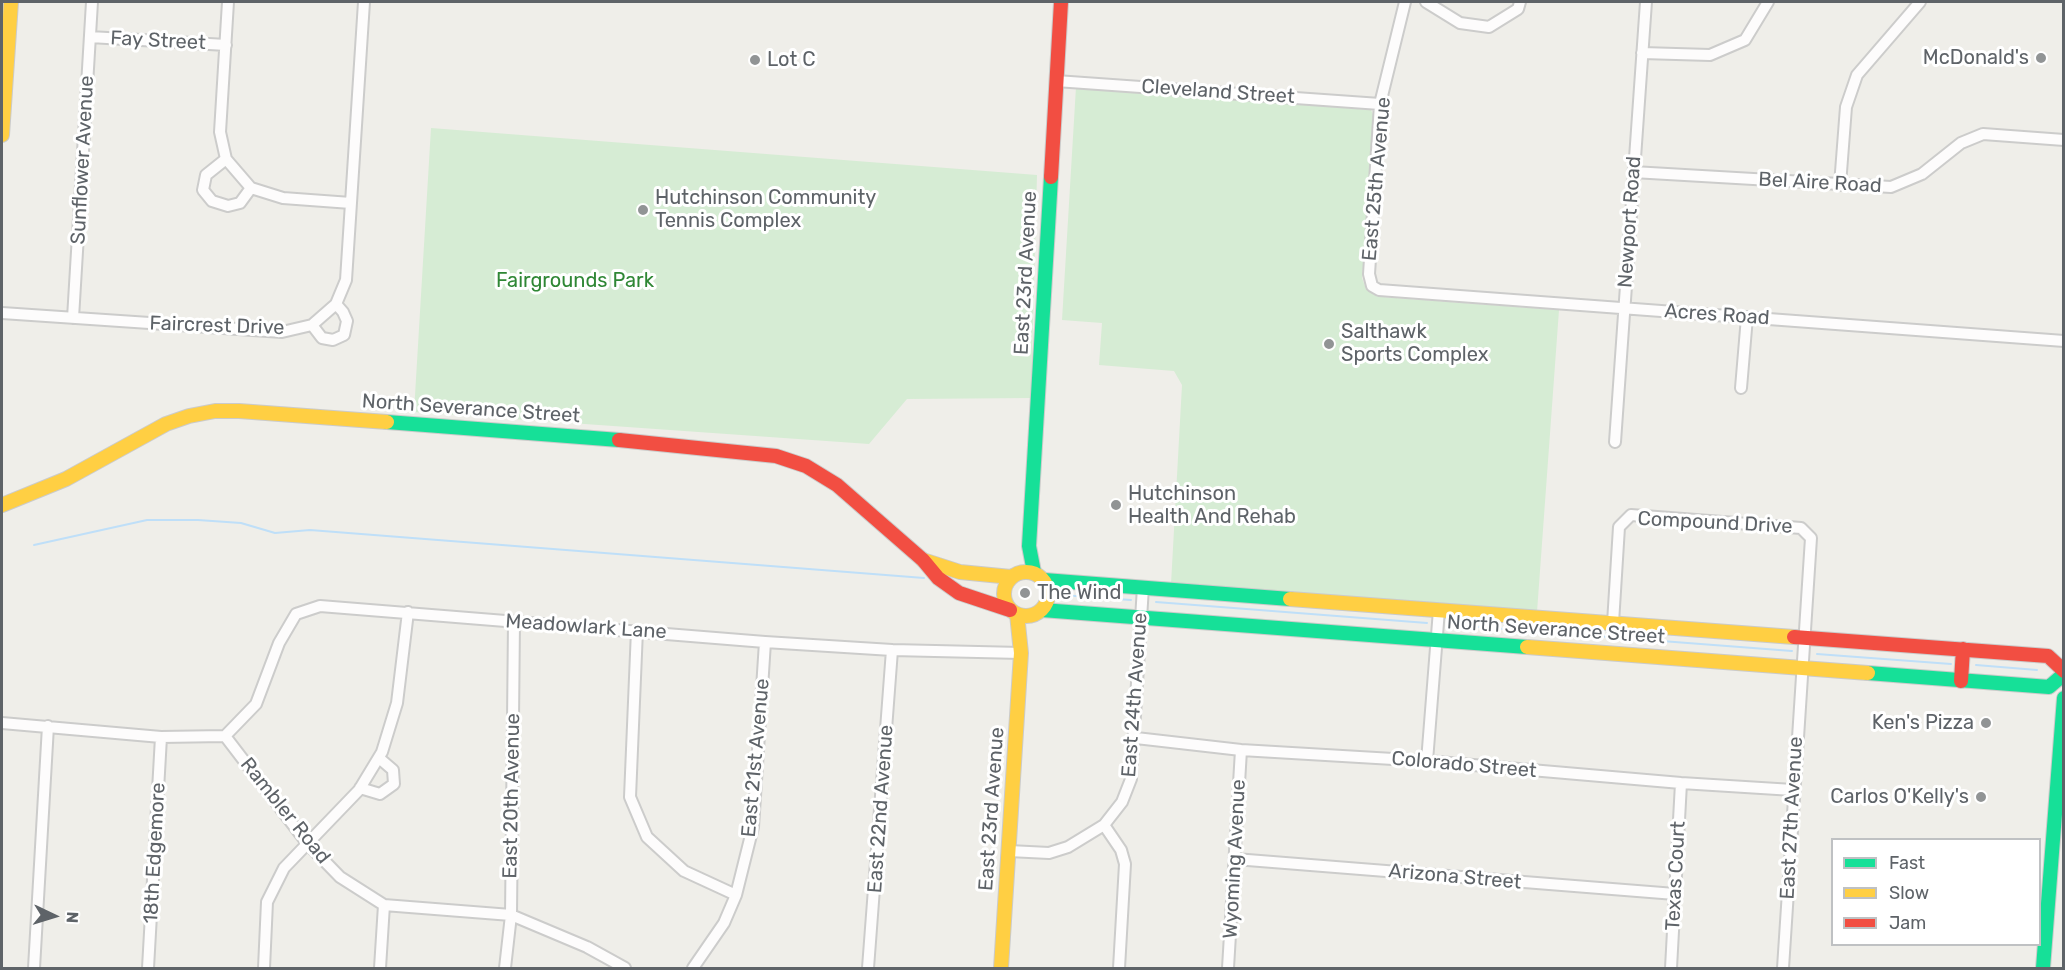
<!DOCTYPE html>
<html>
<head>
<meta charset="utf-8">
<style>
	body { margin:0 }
	#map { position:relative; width:2065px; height:970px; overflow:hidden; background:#efeee9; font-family:Rubik,sans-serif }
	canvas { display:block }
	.frame { position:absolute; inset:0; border:3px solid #5e6368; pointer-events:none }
	.legend { position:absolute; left:1831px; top:838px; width:210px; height:108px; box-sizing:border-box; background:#fff; border:2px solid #bfc1c3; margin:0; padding:8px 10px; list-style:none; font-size:18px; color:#5e6368 }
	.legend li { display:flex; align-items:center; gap:12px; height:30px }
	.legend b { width:30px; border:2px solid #bfc1c3 }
	.north { position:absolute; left:24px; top:886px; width:60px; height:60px; -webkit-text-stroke:4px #fff; paint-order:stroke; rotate:94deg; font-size:16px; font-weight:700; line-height:24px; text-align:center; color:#5e6368 }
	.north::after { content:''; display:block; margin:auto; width:21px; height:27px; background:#5e6368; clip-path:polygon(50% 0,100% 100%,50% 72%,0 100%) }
</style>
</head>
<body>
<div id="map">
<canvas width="2065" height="970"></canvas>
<div class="frame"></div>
<ul class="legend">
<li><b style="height:8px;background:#16e098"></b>Fast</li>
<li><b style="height:8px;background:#ffcf43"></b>Slow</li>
<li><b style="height:8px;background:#f24e42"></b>Jam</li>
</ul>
<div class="north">N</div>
</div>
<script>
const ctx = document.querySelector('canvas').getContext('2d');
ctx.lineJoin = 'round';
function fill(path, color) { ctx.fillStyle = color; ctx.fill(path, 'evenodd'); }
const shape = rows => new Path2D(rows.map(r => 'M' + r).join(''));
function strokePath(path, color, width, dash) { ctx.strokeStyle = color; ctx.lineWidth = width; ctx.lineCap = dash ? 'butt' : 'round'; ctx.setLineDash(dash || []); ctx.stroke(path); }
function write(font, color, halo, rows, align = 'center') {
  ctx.font = font + ' Rubik,sans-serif'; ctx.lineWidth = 6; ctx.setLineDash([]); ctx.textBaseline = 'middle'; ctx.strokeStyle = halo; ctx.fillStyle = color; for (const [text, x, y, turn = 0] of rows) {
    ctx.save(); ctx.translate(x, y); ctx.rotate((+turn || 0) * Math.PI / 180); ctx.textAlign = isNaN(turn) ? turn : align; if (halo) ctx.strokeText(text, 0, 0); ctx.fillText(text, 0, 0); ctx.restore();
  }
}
const green = shape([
	[1076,87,1371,110,1374,117,1362,278,1366,289,1376,296,1383,297,1559,310,1537,612,1171,584,1182,385,1174,371,1099,365,1102,323,1062,320],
	[431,128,1037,175,1031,398,907,399,869,444,414,412]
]);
const stream = shape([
	[34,545,147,520,198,520,241,523,275,533,310,530,924,578],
	[1061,595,1131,600],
	[1156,602,1427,623],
	[1453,625,1792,651],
	[1817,654,1951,664],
	[1976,665,2037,670]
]);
const street = shape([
	[228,2,220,132,226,159,251,188,283,198,351,203],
	[1405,2,1380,104,1369,274,1372,286,1379,290,2064,341],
	[1426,2,1460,23,1489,27,1518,9,1520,2],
	[90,37,226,45],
	[1642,53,1710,55,1745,40,1768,2],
	[1056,81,1380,104],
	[226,159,206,175,203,190,212,201,228,206,240,203,251,188],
	[1633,172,1891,187,1922,174,1961,143,1983,134,2064,140],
	[1840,185,1846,107,1857,75,1920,2],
	[2,313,282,332,312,325,336,304,346,280,364,2],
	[73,318,92,2],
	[312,325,322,338,333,340,344,335,347,321,343,312,336,304],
	[1741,388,1747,317],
	[1615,442,1646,2],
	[1613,623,1619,527,1631,515,1801,528,1811,538,1783,968],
	[637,630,630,797,647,837,684,871,736,895],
	[2,723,161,737,225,736],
	[225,736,256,704,279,643,296,614,320,606,765,642,892,650,1021,653],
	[225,736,307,843,340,877,384,905,511,915,587,947,625,968],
	[1136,738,1241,750,1427,761,1681,783,1793,790],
	[1427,761,1439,610],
	[360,788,380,794,394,784,393,770,379,758],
	[1009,851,1049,853,1068,847,1104,825],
	[1235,859,1675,894],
	[34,968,48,726],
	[148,968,161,737],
	[264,968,267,902,284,868,359,790,382,752,397,703,408,612],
	[380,968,384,905],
	[505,968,511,915,514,622],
	[693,968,724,923,736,895,753,827,765,642],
	[868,968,892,650],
	[1119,968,1125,864,1121,850,1104,825,1122,802,1131,779,1143,587],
	[1228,968,1241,750],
	[1671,968,1681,783]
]);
const fast = shape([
	[387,422,619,440],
	[1034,572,1029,546,1051,177],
	[1044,580,1290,599],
	[1042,610,1527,647],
	[1868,673,2049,687,2064,674],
	[2043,968,2064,698]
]);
const slow = shape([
	[2,135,11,2],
	[2,505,66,479,166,424,189,416,215,411,239,411,387,422],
	[923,560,960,572,1011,577],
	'1004 594a22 22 0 1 1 44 0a22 22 0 1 1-44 0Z',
	[1290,599,1794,637],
	[1527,647,1868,673],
	[1001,968,1021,653,1017,614]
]);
const jam = shape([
	[1051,177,1061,2],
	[619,440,776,456,806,466,837,485,923,560,938,578,959,593,1010,610],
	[1794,637,2048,656,2064,671],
	[1961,681,1963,649]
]);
const markers = [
	[2041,58,6,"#919495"],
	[755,60,6,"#919495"],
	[643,210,6,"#919495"],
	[1329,344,6,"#919495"],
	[1116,505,6,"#919495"],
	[1025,593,6,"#919495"],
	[1986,723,6,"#919495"],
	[1981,797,6,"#919495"]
];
const streetNames = [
	["Fay Street",158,41,3],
	["Cleveland Street",1218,92,4],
	["Sunflower Avenue",83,160,-87],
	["East 25th Avenue",1377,179,-85],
	["Bel Aire Road",1820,183,3],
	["Newport Road",1630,222,-86],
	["East 23rd Avenue",1026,273,-87],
	["Acres Road",1717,315,4],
	["Faircrest Drive",217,326,2],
	["North Severance Street",471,409,4],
	["Compound Drive",1715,523,3],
	["Meadowlark Lane",586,627,4],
	["North Severance Street",1556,630,4],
	["East 24th Avenue",1135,695,-86],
	["East 21st Avenue",756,758,-85],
	["Colorado Street",1464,765,5],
	["East 20th Avenue",512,796,-89],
	["East 22nd Avenue",881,809,-86],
	["East 23rd Avenue",992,809,-86],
	["Rambler Road",285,811,51],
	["East 27th Avenue",1792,818,-87],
	["18th Edgemore",155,853,-87],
	["Wyoming Avenue",1235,859,-87],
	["Texas Court",1676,876,-87],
	["Arizona Street",1455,877,5]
];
const poiNames = [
	["McDonald's",2029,58,"right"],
	["Lot C",767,60],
	["Hutchinson Community",655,198],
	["Tennis Complex",655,221],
	["Salthawk",1341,332],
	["Sports Complex",1341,355],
	["Hutchinson",1128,494],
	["Health And Rehab",1128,517],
	["The Wind",1037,593],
	["Ken's Pizza",1974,723,"right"],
	["Carlos O'Kelly's",1969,797,"right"]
];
const parkNames = [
	["Fairgrounds Park",575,281]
];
fill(green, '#d6ecd4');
strokePath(stream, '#bfdff8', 2);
strokePath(street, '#cccccb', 14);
strokePath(fast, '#cbcbca', 16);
strokePath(slow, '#cbcbca', 16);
strokePath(jam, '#cbcbca', 16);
strokePath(street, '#fdfcfc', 10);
strokePath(fast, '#16e098', 14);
strokePath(slow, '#ffcf43', 14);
strokePath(jam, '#f24e42', 14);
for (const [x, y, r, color] of markers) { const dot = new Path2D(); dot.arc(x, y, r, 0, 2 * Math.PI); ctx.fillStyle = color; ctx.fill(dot); strokePath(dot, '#fff', 2); }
write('20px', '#5e6368', '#fff', streetNames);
write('20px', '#5e6368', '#fff', poiNames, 'left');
write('20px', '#2f8735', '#fff', parkNames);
</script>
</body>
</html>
